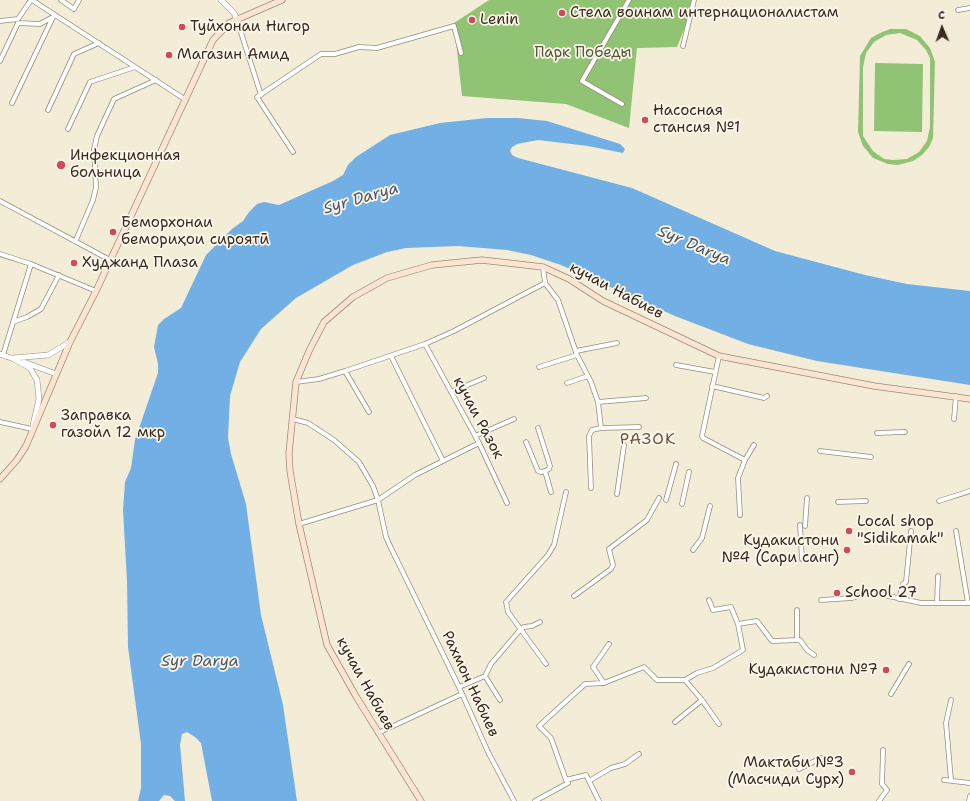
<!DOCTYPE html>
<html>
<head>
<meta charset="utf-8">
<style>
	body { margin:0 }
	#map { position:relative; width:970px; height:801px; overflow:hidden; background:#f3edd8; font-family:"Shantell Sans",sans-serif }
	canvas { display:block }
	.north { position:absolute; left:922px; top:8px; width:40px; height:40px; -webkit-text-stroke:3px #fbf7ec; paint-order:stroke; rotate:358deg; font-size:11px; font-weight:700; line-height:16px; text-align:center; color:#3b2a1e }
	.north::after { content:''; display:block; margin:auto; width:14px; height:18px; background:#3b2a1e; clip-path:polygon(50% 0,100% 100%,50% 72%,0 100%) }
</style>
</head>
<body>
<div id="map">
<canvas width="970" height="801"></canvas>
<div class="north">С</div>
</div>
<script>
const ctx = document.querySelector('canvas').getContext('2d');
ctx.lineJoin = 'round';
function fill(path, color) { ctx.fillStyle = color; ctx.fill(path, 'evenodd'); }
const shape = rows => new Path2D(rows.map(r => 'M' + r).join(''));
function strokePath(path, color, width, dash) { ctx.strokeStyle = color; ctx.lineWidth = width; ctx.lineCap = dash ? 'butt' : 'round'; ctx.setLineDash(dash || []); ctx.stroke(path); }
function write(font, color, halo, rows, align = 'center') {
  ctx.font = font + ' "Shantell Sans",sans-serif'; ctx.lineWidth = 3.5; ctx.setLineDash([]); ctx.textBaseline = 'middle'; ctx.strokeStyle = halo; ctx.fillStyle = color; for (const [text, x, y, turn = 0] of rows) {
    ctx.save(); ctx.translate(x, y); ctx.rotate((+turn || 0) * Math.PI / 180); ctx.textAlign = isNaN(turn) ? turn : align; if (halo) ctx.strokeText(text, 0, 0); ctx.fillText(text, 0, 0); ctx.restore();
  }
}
const green = shape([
	[489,0,696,0,677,47,637,48,629,128,566,104,462,96,454,23],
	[890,29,906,29,920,36,930,48,935,62,933,138,929,147,922,155,913,161,898,165,888,164,873,158,863,146,858,132,860,56,871,38,880,33],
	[900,33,917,40,926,50,930,58,930,127,927,141,919,152,907,159,893,160,884,159,873,151,863,136,863,67,866,53,874,42,886,35],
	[875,63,923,64,922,132,874,131]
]);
const water = shape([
	[487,118,518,118,547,121,620,144,625,149,623,153,588,146,538,140,517,144,512,147,510,151,512,155,518,158,632,188,775,251,865,275,907,284,970,291,970,385,817,361,748,344,675,316,561,265,531,255,507,250,458,246,406,248,387,252,353,265,296,298,261,329,240,362,230,396,228,438,231,454,246,504,261,615,283,705,297,801,212,801,201,743,195,737,187,732,182,734,180,745,185,801,175,801,170,796,164,795,159,801,138,801,141,788,141,744,128,647,127,581,123,510,125,482,131,468,135,440,158,373,158,364,154,347,158,325,164,319,181,308,206,255,232,229,243,221,249,212,257,204,264,202,279,205,333,181,343,175,348,165,356,157,390,135,440,123]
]);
const minor = shape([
	[32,0,186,100],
	[61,0,74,9,79,0],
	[958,10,970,8],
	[237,20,261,95],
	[0,21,18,19,31,0],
	[683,46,694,0],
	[0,61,18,23,40,24,51,18],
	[12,103,54,15],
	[622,104,582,81,629,0],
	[48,110,74,54,99,43],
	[68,129,90,82,135,67],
	[293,152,257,97,321,54,335,54,359,47,377,48,454,26,461,53],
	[0,201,110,260],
	[76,240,93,200,96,187,94,149,97,136,114,99,156,80],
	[0,254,31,264,96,291],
	[543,267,545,283,558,300,577,355,591,382,598,402,601,428,592,430,589,436,591,488],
	[13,322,27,317,41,309,59,275],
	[425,344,479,443,507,503],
	[576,351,617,343],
	[3,355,31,264],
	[391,356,443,461],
	[719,356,702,436,703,438,745,460,738,478,740,515],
	[676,365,715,372],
	[539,367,577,355],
	[345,371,369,412],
	[296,382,319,379,345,371,425,344,454,331,545,283],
	[567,383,588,376],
	[712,386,764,398,767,396],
	[451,392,484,378],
	[598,402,646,398],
	[293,419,308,423,334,440,359,462,373,486,378,500,386,537,391,548,459,687,488,752,514,801],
	[954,419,956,396],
	[0,422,32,429],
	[538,428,550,466,549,469,545,471],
	[601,428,639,427],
	[877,433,905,432],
	[475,436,514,419],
	[526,442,538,471,541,472,545,471,551,492],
	[820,451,871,457],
	[745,460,754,445],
	[617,494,624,445],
	[666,500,676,464],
	[939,501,970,491],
	[838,502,866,501],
	[682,504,689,472],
	[299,524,378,500,415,475,479,443],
	[800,525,802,559],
	[805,526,807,498],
	[956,531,968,603],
	[693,550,702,538,710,506],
	[574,596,611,569,613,565,609,549,647,520,659,498],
	[899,599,903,584,906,582,911,531],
	[709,600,713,610,731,607,738,624],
	[821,600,852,598,870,592,921,603,970,603],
	[937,603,938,576],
	[797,610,797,640],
	[546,664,508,612,506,602,548,555,554,545,566,492],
	[485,676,500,700],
	[604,683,593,667,609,644],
	[459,687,485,676,491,664,520,630,524,627,532,626,540,622],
	[891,694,909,664],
	[702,700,719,724],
	[951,700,946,723,951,780],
	[675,722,702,700,685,680],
	[378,733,462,694],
	[799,769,821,758],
	[944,780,970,783],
	[589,781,611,768,625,764,639,754],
	[535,801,568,783,566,780],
	[599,801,586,775,566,780,551,738,539,726,585,684,604,683,644,667,657,680,685,680,697,673,713,668,743,650,738,624,757,621,772,641,800,640,807,650,814,655],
	[879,801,887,790,882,784,883,750],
	[969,801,970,796]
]);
const tertiary = shape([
	[221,0,234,13,237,20],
	[0,354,14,359],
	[12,358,30,368,37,380,39,399,33,425],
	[13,358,48,355,70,342],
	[24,362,56,374]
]);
const secondary = shape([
	[0,479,17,460,26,446,70,342,96,291,213,40,229,23,282,0],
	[421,801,357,698,327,645,299,524,290,471,289,453,296,382,309,351,324,322,353,297,387,278,432,265,482,260,543,267,569,279,603,301,719,356,874,386,970,399]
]);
const markers = [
	[562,13,4,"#d1495b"],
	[472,20,4,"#d1495b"],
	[182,27,4,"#d1495b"],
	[169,55,4,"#d1495b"],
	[645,120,4,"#d1495b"],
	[61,165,5,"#d1495b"],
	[113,232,4,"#d1495b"],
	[74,263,4,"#d1495b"],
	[53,425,4,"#d1495b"],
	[849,531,4,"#d1495b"],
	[847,550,4,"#d1495b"],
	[837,593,4,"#d1495b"],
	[886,670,4,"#d1495b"],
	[852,772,4,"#d1495b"]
];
const poiNames = [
	["Стела воинам интернационалистам",570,13],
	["Lenin",480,20],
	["Туйхонаи Нигор",190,27],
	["Магазин Амид",177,55],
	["Насосная",653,111],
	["стансия №1",653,128],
	["Инфекционная",70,156],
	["больница",70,173],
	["Беморхонаи",121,223],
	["бемориҳои сироятӣ",121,240],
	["Худжанд Плаза",82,263],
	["Заправка",61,416],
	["газойл 12 мкр",61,433],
	["Local shop",857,522],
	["\"Sidikamak\"",857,539],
	["Кудакистони",839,541,"right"],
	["№4 (Сари санг)",839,558,"right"],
	["School 27",845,593],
	["Кудакистони №7",878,670,"right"],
	["Мактаби №3",844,763,"right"],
	["(Масчиди Сурх)",844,780,"right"]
];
const parkNames = [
	["Парк Победы",583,53]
];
const streetNames = [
	["кучаи Набиев",616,291,28],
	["кучаи Разок",478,418,62],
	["кучаи Набиев",365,684,61],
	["Рахмон Набиев",470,684,65]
];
const waterNames = [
	["Syr Darya",361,199,-16],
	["Syr Darya",694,246,23],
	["Syr Darya",200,662]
];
const neighbourhoodNames = [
	["РАЗОК",648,440]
];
fill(green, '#90c373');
fill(water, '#72afe4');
strokePath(minor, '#978c7b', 5.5);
strokePath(tertiary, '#978c7b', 6);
strokePath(secondary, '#978c7b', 7);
strokePath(minor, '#fff', 4);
strokePath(tertiary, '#fff', 5);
strokePath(secondary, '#fde4d1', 5.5);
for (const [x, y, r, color] of markers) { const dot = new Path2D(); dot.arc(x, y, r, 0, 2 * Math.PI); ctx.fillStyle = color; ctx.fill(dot); strokePath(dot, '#fbf7ec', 1.5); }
write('15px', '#3b2a1e', '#fbf7ec', poiNames, 'left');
write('15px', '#545838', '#fbf7ec', parkNames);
write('15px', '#3b2a1e', '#fbf7ec', streetNames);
write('italic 16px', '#4e5963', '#fbf7ec', waterNames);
ctx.letterSpacing = '1px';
write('16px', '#6c5441', '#fbf7ec', neighbourhoodNames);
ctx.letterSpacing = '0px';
</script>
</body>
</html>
